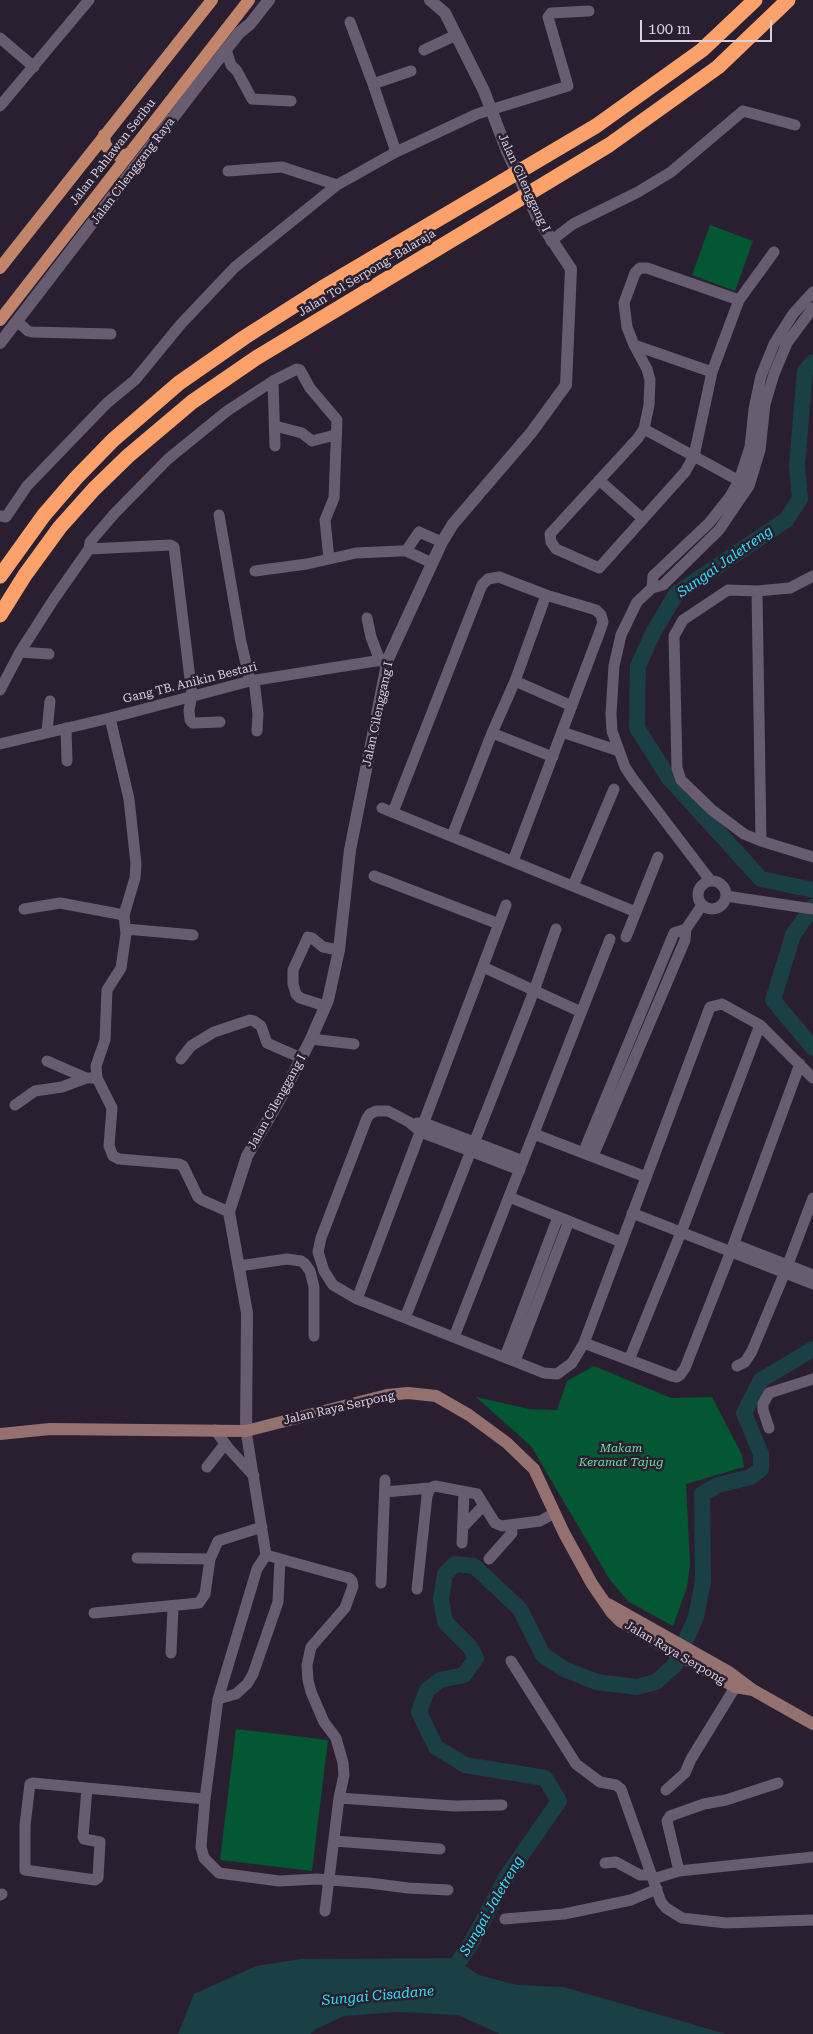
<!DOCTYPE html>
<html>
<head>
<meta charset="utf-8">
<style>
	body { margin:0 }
	#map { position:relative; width:813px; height:2034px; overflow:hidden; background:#2a1f30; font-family:"Roboto Serif",serif }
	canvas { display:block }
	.scale { position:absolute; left:640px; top:20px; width:132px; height:22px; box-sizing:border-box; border:2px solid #d9d2de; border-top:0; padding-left:6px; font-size:15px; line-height:18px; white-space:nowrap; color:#d9d2de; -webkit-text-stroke:4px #2a1f30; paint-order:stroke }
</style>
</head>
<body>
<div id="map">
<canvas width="813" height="2034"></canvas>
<div class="scale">100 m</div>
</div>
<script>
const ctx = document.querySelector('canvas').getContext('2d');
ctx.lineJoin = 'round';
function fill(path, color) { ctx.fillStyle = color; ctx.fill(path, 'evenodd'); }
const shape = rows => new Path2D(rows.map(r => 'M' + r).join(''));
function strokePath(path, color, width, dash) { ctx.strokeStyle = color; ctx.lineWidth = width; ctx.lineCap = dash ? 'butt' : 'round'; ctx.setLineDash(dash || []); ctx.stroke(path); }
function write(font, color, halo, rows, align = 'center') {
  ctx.font = font + ' "Roboto Serif",serif'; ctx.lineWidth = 5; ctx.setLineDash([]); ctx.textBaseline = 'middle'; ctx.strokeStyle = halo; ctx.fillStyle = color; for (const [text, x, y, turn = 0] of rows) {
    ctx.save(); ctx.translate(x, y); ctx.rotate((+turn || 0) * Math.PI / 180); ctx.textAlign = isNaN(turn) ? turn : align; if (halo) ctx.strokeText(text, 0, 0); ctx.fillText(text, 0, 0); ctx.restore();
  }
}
const green = shape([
	[710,225,753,241,735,291,692,275],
	[594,1366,671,1398,712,1397,742,1455,744,1467,686,1484,690,1564,687,1587,673,1626,629,1602,610,1580,531,1446,476,1397,529,1409,557,1410,567,1381],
	[236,1729,328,1740,312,1871,220,1860]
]);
const water = shape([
	[453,1958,479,1975,517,1985,564,1987,726,2034,500,2034,458,2015,398,2012,344,2016,316,2029,310,2034,178,2034,194,1994,256,1966,301,1959]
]);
const river = shape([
	[813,362,805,371,797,466,800,499,786,520,676,594,653,633,638,666,637,728,669,778,761,879,813,890],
	[813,907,793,935,773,1000,813,1048],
	[447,1979,470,1945,507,1876,559,1801,545,1778,465,1765,436,1747,428,1731,419,1712,427,1690,440,1680,464,1675,476,1658,470,1647,445,1622,441,1599,445,1574,455,1564,474,1566,520,1609,543,1655,564,1669,597,1682,637,1687,656,1682,675,1665,696,1617,703,1581,702,1494,718,1485,751,1477,761,1469,761,1454,744,1413,761,1380,813,1349]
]);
const minor = shape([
	[350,22,373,84,396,152],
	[0,38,34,67],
	[226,50,231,65,237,71,252,99,291,101],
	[424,50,456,35],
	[373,84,411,71],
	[0,106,89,0],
	[228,171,282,167,337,185],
	[551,241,573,224,638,192,671,172,743,111,795,125],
	[739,300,647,268,640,268,635,273,624,303,627,327,634,345,647,369,650,380,649,405,644,429,638,438,550,534,551,542,556,549,599,568,685,472,694,456,712,372,739,300,774,252],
	[18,322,28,331,32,332,111,334],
	[634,345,712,372],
	[273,381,297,369,300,370,310,388,337,420,334,498,325,520,329,559],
	[275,426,302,433,312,441,335,435],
	[644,429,745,484],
	[599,480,643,519],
	[219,515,241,642,250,681],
	[0,516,6,517,27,486,107,403,135,380,181,324,235,267,337,185,396,152,477,114,568,86,548,17,551,13,589,11],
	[406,551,419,532,442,542],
	[255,571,307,564,356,553,400,551,406,551,432,563],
	[813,576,790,588,757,591,728,590,683,620,674,636,677,768,681,780,712,810,744,834,761,841,813,857],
	[652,588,653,576,709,523,729,498,739,481,750,447,754,409,761,376,774,344,793,314,813,292],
	[757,591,761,841],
	[367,618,371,637,380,661],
	[20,652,49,654],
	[254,680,258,714,257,731],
	[515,681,572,706],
	[0,690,20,652,54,599,89,549],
	[110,718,129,799,136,864,135,878,124,915,126,934,121,968,107,990,105,1040,96,1066,97,1078,112,1108,109,1146,113,1156,119,1159,179,1164,183,1166,198,1197,202,1200,229,1212],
	[220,722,193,723,190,720,189,710,192,695,174,547,170,545,89,549,90,542,115,513,168,459,227,411,273,381,275,446],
	[66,728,67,761],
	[47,732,50,701],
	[562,732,619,751],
	[492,733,553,757],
	[0,744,110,718,250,681,388,659],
	[382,808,636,912],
	[393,812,482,585,488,579,499,577,546,595,596,610,601,615,603,622,600,631,513,861],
	[452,836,492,733,515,681,546,595],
	[374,876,499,924],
	[710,880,633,779,625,767,612,731,611,714,614,666,621,635,637,602,652,588,663,585,719,530,749,486,760,450,765,404,774,374,787,343,813,308],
	'698 895a14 14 0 1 1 28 0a14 14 0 1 1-28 0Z',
	[573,886,614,789],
	[726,896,813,909],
	[24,909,60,903,124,915],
	[126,929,193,935],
	[626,937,658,857],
	[483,967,581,1012],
	[325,1006,300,998,296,994,293,984,293,970,308,937,312,938,323,947,339,950],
	[311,1039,354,1044],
	[181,1059,191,1046,214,1032,250,1020,254,1021,261,1026,267,1043,301,1058],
	[47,1061,86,1078],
	[15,1105,35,1091,62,1087,86,1078,97,1078],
	[417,1123,424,1123,523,1161],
	[534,1134,646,1177],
	[583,1153,674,933,686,929],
	[593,1156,685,940,686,929,702,905],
	[520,1170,421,1132,409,1122,388,1111,376,1111,370,1114,367,1118,321,1238,318,1252,324,1271,333,1285,357,1299,544,1373,557,1374,572,1363,584,1343,710,1007,722,1004,760,1025,813,1078],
	[509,1197,621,1242],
	[632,1213,813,1284],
	[739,1246,813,1275],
	[239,1266,287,1259,301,1261,305,1264,310,1271,314,1287,314,1336],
	[357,1299,506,905],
	[405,1318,534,991,556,929],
	[454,1337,610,939],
	[584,1343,672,1376,677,1377,680,1375,685,1368,731,1251,800,1064],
	[505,1357,558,1217],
	[629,1360,684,1225,760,1025],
	[515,1361,569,1221],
	[737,1366,745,1362,752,1351,785,1272,813,1198],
	[769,1428,763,1410,763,1404,769,1393,813,1379],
	[215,1430,230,1450,254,1476],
	[246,1431,266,1555,257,1569,218,1699,205,1799,201,1847,204,1858,219,1873,279,1881,317,1879,369,1883,408,1888,448,1890],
	[207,1467,225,1444],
	[385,1492,430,1488],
	[463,1527,484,1505],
	[462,1543,464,1492],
	[266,1555,349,1578,352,1581,353,1586,345,1608,311,1647,307,1665,308,1680,311,1692,324,1722,336,1738,343,1763,344,1775,339,1798,325,1911],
	[137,1558,210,1559],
	[489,1559,512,1533,511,1525],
	[381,1583,385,1480],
	[417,1589,427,1496,430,1488,435,1486,477,1494,495,1523,502,1526,540,1521,555,1513],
	[94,1613,199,1603,205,1594,210,1559,218,1541,262,1527],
	[171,1653,173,1607],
	[511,1661,576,1764,600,1782,616,1785,621,1789,661,1902,666,1908,682,1918,726,1923,813,1920],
	[218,1699,236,1694,247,1684,253,1674,278,1602,280,1559],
	[87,1788,83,1837,84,1839,100,1842,98,1878,95,1880,25,1870,25,1825,30,1784,33,1783,205,1799],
	[666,1790,685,1773,691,1759,739,1681],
	[339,1798,454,1806,502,1805],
	[334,1841,440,1849],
	[605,1863,616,1862,640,1875,652,1875],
	[679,1871,667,1821,670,1816,704,1804,726,1800,778,1783],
	[653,1879,679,1871,813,1857],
	[0,1895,2,1894],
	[505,1919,564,1914,631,1900,657,1889]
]);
const tertiary = shape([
	[0,343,195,89,239,33,250,24,269,0],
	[246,1431,247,1313,229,1212,247,1156,284,1092,311,1039,328,1000,339,950,350,850,388,659,442,542,453,524,531,433,566,385,571,269,538,219,507,151,484,91,445,13,430,0]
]);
const secondary = shape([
	[0,1434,50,1429,246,1431,387,1395,408,1393,436,1396,469,1415,507,1443,534,1469,564,1533,592,1584,612,1613,620,1621,735,1687,753,1690],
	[608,1604,729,1672,753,1690,813,1724]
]);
const primary = shape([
	[104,135,105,144,110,151,119,156,128,154],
	[0,268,212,0],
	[0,320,249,0]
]);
const motorway = shape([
	[0,576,44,515,76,478,113,440,179,383,245,337,322,288,596,126,702,50,755,0],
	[0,615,25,575,60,527,94,489,128,456,192,402,256,358,609,145,718,67,788,0]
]);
const streetNames = [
	["Jalan Pahlawan Seribu",113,152,-52],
	["Jalan Cilenggang Raya",133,171,-53],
	["Jalan Cilenggang I",524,183,65],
	["Jalan Tol Serpong–Balaraja",367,273,-31],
	["Gang TB. Anikin Bestari",190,683,-14],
	["Jalan Cilenggang I",378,714,-78],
	["Jalan Cilenggang I",277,1102,-61],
	["Jalan Raya Serpong",339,1408,-13],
	["Jalan Raya Serpong",675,1653,30]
];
const parkNames = [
	["Makam",621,1448],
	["Keramat Tajug",621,1462]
];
const waterNames = [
	["Sungai Jaletreng",725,562,-35],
	["Sungai Jaletreng",492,1906,-60],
	["Sungai Cisadane",378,1996,-5]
];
fill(green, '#035733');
fill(water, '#1a3f44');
strokePath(river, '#1a3f44', 16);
strokePath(minor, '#685c70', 11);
strokePath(tertiary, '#685c70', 12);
strokePath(secondary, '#94716e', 12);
strokePath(primary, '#c1856c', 12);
strokePath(motorway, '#fca16a', 15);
write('12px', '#d9d2de', '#2a1f30', streetNames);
write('italic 12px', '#6edfa1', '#2a1f30', parkNames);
write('italic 14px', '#2ae2f6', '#2a1f30', waterNames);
</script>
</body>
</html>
